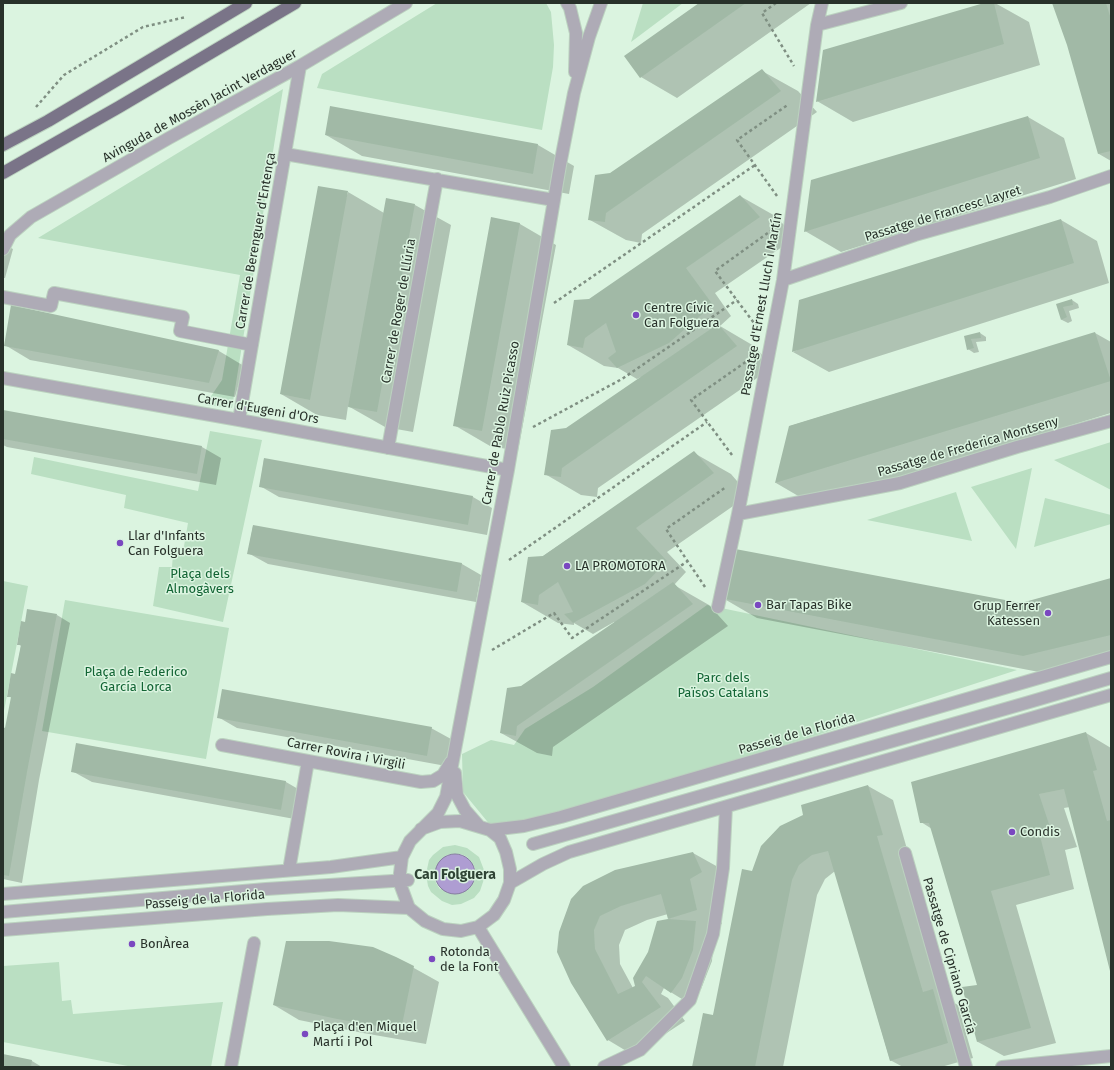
<!DOCTYPE html>
<html>
<head>
<meta charset="utf-8">
<style>
	body { margin:0 }
	#map { position:relative; width:1114px; height:1070px; overflow:hidden; background:#dbf4e0; font-family:"Fira Sans",sans-serif }
	canvas { display:block }
	.frame { position:absolute; inset:0; border:4px solid #28312a; pointer-events:none }
</style>
</head>
<body>
<div id="map">
<canvas width="1114" height="1070"></canvas>
<div class="frame"></div>
</div>
<script>
const ctx = document.querySelector('canvas').getContext('2d');
ctx.lineJoin = 'round';
function fill(path, color) { ctx.fillStyle = color; ctx.fill(path, 'evenodd'); }
const shape = rows => new Path2D(rows.map(r => 'M' + r).join(''));
function strokePath(path, color, width, dash) { ctx.strokeStyle = color; ctx.lineWidth = width; ctx.lineCap = dash ? 'butt' : 'round'; ctx.setLineDash(dash || []); ctx.stroke(path); }
function write(font, color, halo, rows, align = 'center') {
  ctx.font = font + ' "Fira Sans",sans-serif'; ctx.lineWidth = 3; ctx.setLineDash([]); ctx.textBaseline = 'middle'; ctx.strokeStyle = halo; ctx.fillStyle = color; for (const [text, x, y, turn = 0] of rows) {
    ctx.save(); ctx.translate(x, y); ctx.rotate((+turn || 0) * Math.PI / 180); ctx.textAlign = isNaN(turn) ? turn : align; if (halo) ctx.strokeText(text, 0, 0); ctx.fillText(text, 0, 0); ctx.restore();
  }
}
const green = shape([
	[437,3,546,3,551,12,554,45,553,67,542,130,317,88,322,74],
	[643,3,683,3,631,42],
	[283,89,232,408,205,405,222,380,240,275,38,238],
	[210,431,262,440,223,622,153,606,159,567,172,567,173,554,183,552,188,523,124,508,126,495,31,474,34,457,198,491],
	[1111,442,1111,490,1054,460],
	[1032,468,1016,549,971,487],
	[956,492,972,541,867,520],
	[1045,498,1111,515,1111,524,1034,547],
	[3,581,28,586,3,716],
	[65,600,229,628,206,759,42,731],
	[707,605,1017,670,814,736,507,828,491,826,463,792,462,754,491,740,514,745,525,729,593,687],
	[455,845,467,848,479,857,484,870,484,879,480,891,474,898,461,904,452,905,442,901,431,892,428,886,426,874,429,860,433,855,443,847],
	[454,854,461,854,467,857,475,868,475,875,440,889,436,883,435,877,442,859,447,855],
	[59,962,62,1001,71,1000,73,1014,223,1002,211,1067,133,1067,3,1042,3,966]
]);
const water = shape([
	'435 874a20 20 0 1 1 40 0a20 20 0 1 1-40 0Z'
]);
const shadow = shape([
	[701,3,811,3,677,98,641,77],
	[987,3,995,3,1029,22,1040,65,853,122,817,101],
	[1053,3,1111,3,1111,161,1099,154,1068,45],
	[762,71,798,91,817,112,642,234,641,243,626,240,590,220,611,174],
	[331,107,538,145,574,166,569,194,362,156,326,135],
	[1028,117,1064,138,1076,179,841,252,805,231],
	[348,192,384,213,415,205,451,225,413,432,385,427,348,406,346,420,317,415,281,394],
	[740,196,777,217,795,238,715,293,731,316,720,326,754,346,773,367,598,488,597,497,581,495,545,474,567,429,641,378,641,377,637,379,618,368,604,366,568,345,589,300],
	[492,219,520,224,556,245,518,451,490,446,454,425],
	[1061,220,1097,241,1109,283,829,372,793,352],
	[3,244,13,249,5,278,3,278],
	[1072,300,1078,304,1079,308,1069,311,1072,321,1068,323,1062,320,1057,305],
	[12,306,219,351,244,366,235,397,30,360,5,345],
	[980,333,986,337,986,341,976,342,979,352,974,353,968,349,965,337],
	[1095,333,1111,342,1111,413,812,504,776,483,790,426],
	[3,411,202,447,221,458,216,485,7,447,3,445],
	[694,453,731,474,749,495,667,552,686,572,674,585,709,605,728,626,553,747,552,756,537,753,501,733,522,687,615,623,614,622,593,634,574,623,574,625,558,623,522,602,543,556],
	[264,459,473,497,492,508,487,535,279,497,260,486],
	[253,526,462,564,481,575,476,602,268,564,248,553],
	[1111,579,1111,664,1060,676,757,618,721,597,1021,604],
	[57,615,70,623,39,780,22,883,3,879,3,728,6,729,12,698,8,696,16,675,21,646,18,644],
	[218,717,431,728,451,739,446,766,237,728],
	[1086,733,1111,748,1111,973,1070,807,1064,808,1077,847,1065,850,1074,889,1016,905,1056,1043,1004,1056,978,1042,964,988,978,986,932,829,921,822],
	[77,744,286,782,305,793,300,820,92,782,72,771],
	[868,786,893,800,907,849,945,998,958,1005,973,1058,941,1067,903,1067,890,1060,835,871,825,879,817,895,783,1067,693,1067,713,1016,752,872],
	[693,853,718,867,726,887,715,894,722,924,707,929,714,933,712,961,701,989,690,1004,664,988,661,994,668,998,685,1021,633,1055,608,1040,560,932],
	[668,914,669,919,636,986,633,988,620,964,619,945,625,930,647,920],
	[396,958,439,982,426,1044,363,1033,299,1020,274,1005],
	[32,1061,42,1067,3,1067]
]);
const building = shape([
	[699,3,746,3,640,78,624,56],
	[984,3,994,3,1004,44,816,102,823,50],
	[1052,3,1106,3,1111,19,1111,151,1098,154,1067,45],
	[762,69,781,91,606,213,605,222,588,220,595,175,610,173],
	[330,106,538,144,533,174,325,135],
	[1028,116,1040,158,804,232,811,180],
	[318,186,348,191,310,400,280,394],
	[740,195,760,217,686,268,713,305,686,328,669,343,617,368,608,358,616,352,606,323,585,338,583,348,567,345,574,300,589,299],
	[386,198,415,204,377,412,348,407],
	[491,217,520,223,482,431,453,426],
	[1061,219,1074,263,792,352,799,300],
	[1072,299,1073,305,1063,307,1067,317,1061,320,1056,304],
	[11,305,219,350,209,383,4,346],
	[718,324,737,346,562,468,561,477,544,475,551,430,566,428],
	[980,332,981,338,971,339,974,348,967,350,964,336],
	[1095,332,1111,381,775,483,789,426],
	[3,410,202,446,197,474,3,439],
	[694,451,714,473,636,528,667,561,645,584,573,623,564,614,573,612,558,582,539,595,538,605,521,602,528,557,543,556],
	[264,458,473,496,468,525,259,487],
	[253,525,462,563,457,592,247,554],
	[730,548,1021,603,1111,578,1111,635,1023,656,720,598],
	[673,582,693,604,517,726,516,736,500,733,507,688,521,686],
	[27,609,57,614,27,772,9,876,3,875,3,727,5,728,11,697,7,697,11,673,15,674,21,645,17,645,21,621,25,622],
	[222,689,432,727,427,756,217,718],
	[1086,732,1097,770,1093,771,1107,821,1111,820,1111,975,1064,789,1039,794,1052,833,1040,836,1050,875,991,891,1031,1028,977,1042,962,987,977,985,929,823,920,823,911,782],
	[76,743,286,781,281,810,71,772],
	[868,785,883,835,877,836,923,992,933,989,948,1043,890,1061,828,851,812,855,799,865,792,880,755,1067,692,1067,703,1013,713,1015,742,869,752,871,761,846,780,826,803,815,801,805],
	[693,852,702,872,690,879,697,910,668,919,661,894,621,906,600,916,594,930,595,949,618,994,635,986,633,978,648,952,657,921,668,919,696,921,693,950,682,978,671,993,646,976,642,982,661,1007,607,1041,571,983,557,952,559,932,571,899,583,886,615,870],
	[286,941,329,941,373,947,396,957,414,966,401,1030,337,1019,273,1005],
	[3,1054,32,1060,31,1067,3,1067]
]);
const path = shape([
	[776,3,762,13,794,66],
	[36,107,64,75,143,27,186,17],
	[777,196,737,140,789,104],
	[554,303,755,165],
	[757,327,715,271,772,230],
	[533,427,622,379,737,300],
	[732,455,691,400,750,359],
	[509,560,707,422],
	[705,587,666,529,726,487],
	[492,650,554,613,572,638,688,561]
]);
const minor = shape([
	[567,3,570,8,576,33,575,72],
	[817,25,901,3],
	[285,154,554,200],
	[3,249,10,235,31,217,169,138,300,66,406,3],
	[783,280,915,235,1050,197,1111,176],
	[3,297,51,306,54,293,183,317,180,331,252,345],
	[3,378,239,420,508,470],
	[239,420,300,66],
	[388,448,437,179],
	[738,514,900,483,1017,447,1111,421],
	[718,607,738,514,783,280,817,25,822,3],
	[222,745,421,782,433,781,443,775,451,762],
	[455,773,457,795,465,810,479,826],
	[421,829,440,822,460,821,490,830,500,838,506,852,510,869,510,883,504,900,494,915,478,927,461,931,443,929,425,921,409,908,399,881,402,857,410,841,438,813,446,797,508,470,560,165,574,93,589,37,601,3],
	[490,830,524,826,561,817,1111,657],
	[533,844,1026,703,1111,678],
	[905,853,966,1067],
	[289,870,308,761],
	[510,883,543,864,569,852,1111,695],
	[3,894,331,867,402,857],
	[3,912,266,889,408,880],
	[478,927,564,1067],
	[3,930,267,909,338,905,409,908],
	[231,1067,254,943],
	[604,1067,640,1050,690,1000,713,934,723,868,726,807],
	[1002,1067,1111,1056]
]);
const major = shape([
	[3,145,48,121,246,3],
	[3,173,119,107,295,3]
]);
const markers = [
	[636,315,4,"#7a48c0"],
	[120,543,4,"#7a48c0"],
	[567,566,4,"#7a48c0"],
	[758,605,4,"#7a48c0"],
	[1048,613,4,"#7a48c0"],
	[1012,832,4,"#7a48c0"],
	[132,944,4,"#7a48c0"],
	[432,959,4,"#7a48c0"],
	[305,1034,4,"#7a48c0"]
];
const streetNames = [
	["Avinguda de Mossèn Jacint Verdaguer",200,106,-29],
	["Passatge de Francesc Layret",943,214,-17],
	["Carrer de Berenguer d'Entença",256,241,-80],
	["Passatge d'Ernest Lluch i Martín",762,304,-80],
	["Carrer de Roger de Llúria",399,311,-80],
	["Carrer d'Eugeni d'Ors",258,409,10],
	["Carrer de Pablo Ruiz Picasso",501,423,-80],
	["Passatge de Frederica Montseny",968,447,-16],
	["Passeig de la Florida",797,734,-16],
	["Carrer Rovira i Virgili",346,754,11],
	["Passeig de la Florida",205,900,-5],
	["Passatge de Cipriano García",949,956,74]
];
const poiNames = [
	["Centre Cívic",644,308],
	["Can Folguera",644,323],
	["Llar d'Infants",128,536],
	["Can Folguera",128,551],
	["LA PROMOTORA",575,566],
	["Bar Tapas Bike",766,605],
	["Grup Ferrer",1040,606,"right"],
	["Katessen",1040,621,"right"],
	["Condis",1020,832],
	["BonÀrea",140,944],
	["Rotonda",440,952],
	["de la Font",440,967],
	["Plaça d'en Miquel",313,1027],
	["Martí i Pol",313,1042]
];
const parkNames = [
	["Plaça dels",200,574],
	["Almogàvers",200,589],
	["Plaça de Federico",136,672],
	["García Lorca",136,687],
	["Parc dels",723,678],
	["Països Catalans",723,693]
];
const neighbourhoodNames = [
	["Can Folguera",455,875]
];
fill(green, '#badfc2');
fill(water, '#ae9dd2');
strokePath(water, '#867da0', 1);
fill(shadow, '#0003');
fill(building, '#a1b9a6');
strokePath(minor, '#bbd1bf', 14);
strokePath(major, '#bbd1bf', 14);
strokePath(path, '#7f8f82', 2.5, [3, 3]);
strokePath(minor, '#aeabb6', 12);
strokePath(major, '#7a7488', 12);
for (const [x, y, r, color] of markers) { const dot = new Path2D(); dot.arc(x, y, r, 0, 2 * Math.PI); ctx.fillStyle = color; ctx.fill(dot); strokePath(dot, '#dbf4e0', 1.5); }
write('13px', '#28312a', '#dbf4e0', streetNames);
write('13px', '#28312a', '#dbf4e0', poiNames, 'left');
write('13px', '#126434', '#dbf4e0', parkNames);
write('bold 14px', '#2e4334', '#dbf4e0', neighbourhoodNames);
</script>
</body>
</html>
